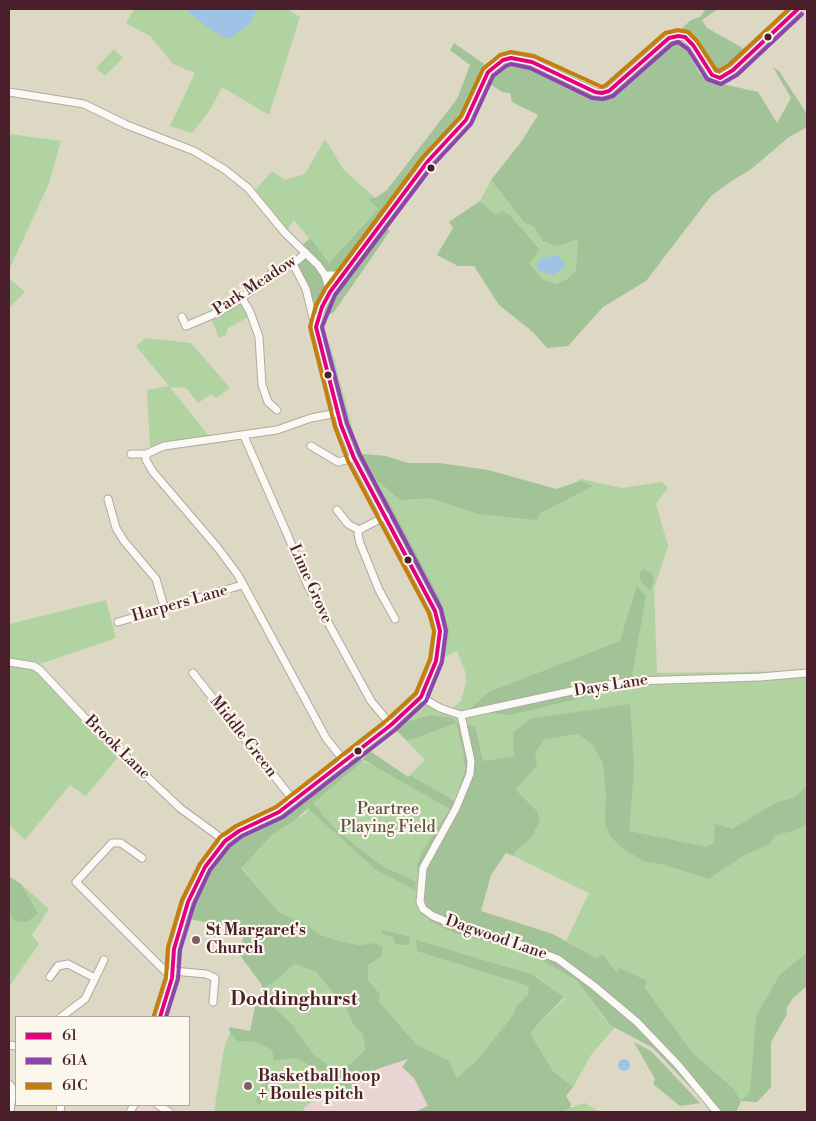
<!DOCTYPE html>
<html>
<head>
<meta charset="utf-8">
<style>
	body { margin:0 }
	#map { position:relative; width:816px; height:1121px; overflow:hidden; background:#dcd8c4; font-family:"Libre Bodoni",serif }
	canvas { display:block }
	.frame { position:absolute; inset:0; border:10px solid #4a1f2b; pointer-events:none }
	.legend { position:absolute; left:15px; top:1016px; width:175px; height:90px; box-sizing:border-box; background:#fbf7ec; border:1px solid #b4a19f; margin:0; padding:6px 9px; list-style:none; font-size:15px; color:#4a1f2b }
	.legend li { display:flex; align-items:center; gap:10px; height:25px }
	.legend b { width:25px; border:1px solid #b4a19f }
</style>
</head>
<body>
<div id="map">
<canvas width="816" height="1121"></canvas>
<div class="frame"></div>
<ul class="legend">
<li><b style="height:6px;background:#e5007d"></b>61</li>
<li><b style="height:6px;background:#8e44ad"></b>61A</li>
<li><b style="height:6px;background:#c37e0d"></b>61C</li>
</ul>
</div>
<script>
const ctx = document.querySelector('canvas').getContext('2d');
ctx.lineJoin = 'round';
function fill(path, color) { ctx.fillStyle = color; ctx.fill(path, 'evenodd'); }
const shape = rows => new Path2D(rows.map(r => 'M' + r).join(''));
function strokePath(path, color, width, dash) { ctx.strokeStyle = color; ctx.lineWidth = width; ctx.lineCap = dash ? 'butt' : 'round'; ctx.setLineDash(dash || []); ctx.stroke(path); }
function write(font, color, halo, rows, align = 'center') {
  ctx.font = font + ' "Libre Bodoni",serif'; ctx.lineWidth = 4.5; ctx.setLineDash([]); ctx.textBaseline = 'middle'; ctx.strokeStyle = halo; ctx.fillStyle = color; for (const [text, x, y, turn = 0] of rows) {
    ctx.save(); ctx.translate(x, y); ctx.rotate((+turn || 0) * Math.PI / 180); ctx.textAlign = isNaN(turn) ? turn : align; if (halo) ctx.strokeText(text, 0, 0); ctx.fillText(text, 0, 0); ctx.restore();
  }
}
const built = shape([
	[409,1058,433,1105,419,1112,302,1112,305,1107,316,1099,348,1094,358,1082,377,1069],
	[135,1105,160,1105,173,1112,131,1112]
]);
const green = shape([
	[134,9,287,9,300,17,269,115,222,87,210,110,192,133,170,126,195,73,173,64,150,36,126,23],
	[114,49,123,58,105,76,96,68],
	[9,134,61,141,49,183,9,270],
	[325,139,343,169,375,198,369,199,378,209,329,263,294,220,285,233,252,194,272,171,285,180,305,174],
	[491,180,524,222,534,227,544,241,578,238,576,270,567,279,555,284,542,279,530,264,540,248,510,215,496,216,480,201],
	[9,274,10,279,25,292,9,308],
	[242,298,252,315,228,328,226,335,219,338,210,316],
	[321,319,334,358,355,438,362,454,385,456,408,463,435,463,488,470,556,489,564,488,581,479,622,488,662,482,668,488,656,504,668,546,654,588,657,673,807,671,807,986,786,1005,787,1014,771,1042,771,1087,757,1102,741,1101,734,1089,693,1053,645,988,647,982,618,967,617,974,566,941,589,893,514,856,515,852,531,838,540,821,537,811,515,789,499,785,456,723,463,752,465,772,450,809,421,853,417,866,457,934,522,951,538,958,577,981,609,1025,615,1027,591,1055,573,1087,553,1071,530,1033,565,998,534,975,528,995,517,1005,511,1018,476,1061,457,1078,448,1060,417,1045,379,1002,380,994,368,980,368,965,381,957,374,943,359,945,339,941,321,935,304,923,280,913,241,867,273,834,306,813,313,802,361,761,408,777,425,760,407,741,447,725,407,722,397,731,398,727,419,704,427,705,450,716,454,707,461,701,466,682,465,671,457,651,442,658,448,640,439,596,389,502,364,468,359,457,344,414],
	[146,338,191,343,230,388,216,398,211,394,198,403,186,388,170,387,211,439,152,450,150,446,147,390,169,386,136,346],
	[106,600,116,638,34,666,122,752,86,796,70,785,25,840,9,825,9,624],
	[21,884,49,909,32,935,39,944,9,987,9,915,15,921,38,913],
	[294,964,316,972,347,1010,354,1026,363,1034,365,1049,355,1060,338,1072,313,1054,292,1024,268,1002,266,994,267,986,275,982],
	[230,1033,237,1041,256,1042,272,1050,275,1061,294,1058,333,1076,348,1094,316,1099,305,1107,302,1112,214,1112,224,1048],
	[585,1103,599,1112,561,1112,570,1108]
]);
const forest = shape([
	[706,9,718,9,702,20,707,28,741,47,746,52,736,63,728,63,720,72,713,71,682,28,691,20,700,17],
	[671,39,681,41,700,74,718,83,758,92,777,123,791,98,773,67,779,71,807,114,807,127,789,137,750,170,733,180,711,196,646,281,603,307,568,346,547,348,533,332,499,305,474,266,458,266,437,255,453,228,449,222,480,201,496,215,502,211,510,215,540,249,530,264,542,279,555,284,567,279,576,270,578,239,557,246,543,241,534,227,524,222,491,180,521,142,538,115,512,102,510,93,502,92,487,82,511,63,530,66,582,90,585,89,606,96],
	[454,43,484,64,488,72,466,120,428,161,382,224,390,231,334,312,321,319,324,337,352,439,359,457,362,454,385,456,408,463,439,463,488,470,556,489,581,481,593,486,540,513,537,520,478,514,431,498,400,500,366,470,389,502,439,596,449,629,448,640,442,658,437,656,439,621,341,425,317,323,293,264,305,253,300,247,310,238,329,263,378,209,368,199,375,198,387,190,457,99,470,65,450,50],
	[329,274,343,275,330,292],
	[643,569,652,573,654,580,650,591,641,581,639,575],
	[637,586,646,596,631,680,609,683,585,697,510,715,469,710,489,692,620,641],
	[630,704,634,766,629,831,707,847,714,843,715,824,732,829,777,802,794,798,807,786,807,824,793,831,776,835,769,844,743,856,708,879,662,864,643,861,621,847,611,837,605,824,606,794,603,763,593,745,578,734,544,739,535,753,537,766,515,789,537,811,540,821,531,838,515,852,514,856,506,853,491,875,481,911,553,934,595,958,603,955,617,973,618,967,647,981,645,988,693,1053,734,1089,741,1101,750,1093,756,1017,779,976,807,952,807,986,794,996,786,1009,787,1014,771,1042,771,1087,757,1102,741,1101,736,1112,714,1112,653,1048,610,1025,577,981,538,958,522,951,457,934,430,921,423,902,417,866,421,853,450,809,364,760,313,803,332,826,357,847,382,866,416,882,415,890,375,869,308,808,294,821,273,834,241,868,280,913,304,923,321,935,339,941,359,945,374,943,383,947,381,957,368,965,368,980,380,994,379,1002,417,1045,448,1060,457,1078,476,1061,511,1018,517,1005,528,995,529,986,417,951,416,940,533,975,564,997,530,1033,553,1071,573,1087,566,1096,571,1104,570,1108,561,1112,414,1112,428,1106,414,1078,402,1067,408,1059,377,1069,358,1082,348,1094,333,1076,294,1058,274,1061,272,1050,256,1042,237,1041,230,1033,229,1027,250,1031,255,1007,259,1005,262,985,239,954,245,931,239,928,183,918,205,867,225,841,290,809,356,757,362,760,370,751,408,777,410,775,454,801,465,771,463,752,456,723,407,741,397,731,407,722,431,715,453,718,456,723,475,726,483,761,514,757,513,732,530,719],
	[294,964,316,972,347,1010,354,1026,363,1034,365,1049,355,1060,338,1072,313,1054,292,1024,268,1002,266,994,267,986,275,982],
	[9,876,21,884,38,913,27,922,15,921,9,915],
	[383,930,410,937,408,945,395,944,394,938,381,933],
	[634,1042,651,1051,700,1103,680,1106,653,1084,655,1079],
	[269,1070,273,1071,273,1075,260,1104,257,1104,256,1100]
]);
const water = shape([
	[185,9,257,9,250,23,231,38,224,37,206,26],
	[557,255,566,264,560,271,553,275,538,270,537,262,540,259],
	'618 1065a6 6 0 1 1 12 0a6 6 0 1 1-12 0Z'
]);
const minor = shape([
	[9,92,84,104,127,125,194,151,224,169,248,188,285,233,318,265,325,275,330,292],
	[293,264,306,289,313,318,317,323],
	[325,275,344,275],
	[242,298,250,312,259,337,262,385,268,402,277,410],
	[182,317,186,326,219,312,242,298,275,271,293,264,306,253],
	[338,413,311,418,277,430,164,446,146,454,146,460,153,472,218,548,238,575,326,738,345,762],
	[244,436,288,536,307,584,371,701,391,725],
	[311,446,338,462,354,458],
	[131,454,146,454],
	[108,499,116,528,124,541,156,579,165,610],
	[337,510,348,524,359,530],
	[386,516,359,530,358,534,360,543,379,590,395,619],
	[118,622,242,585],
	[9,662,34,666,40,670,84,717,180,808,225,841],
	[193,673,294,801],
	[421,697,440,708,461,715,581,689,634,681,760,677,807,673],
	[461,715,471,761,470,774,456,808,423,868,420,902,423,909,433,916,462,928,513,942,558,959,594,986,637,1022,678,1065,717,1112],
	[142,858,121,843,112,843,76,882,172,978],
	[173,971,206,974,215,978,213,1002],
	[50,977,58,966,68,964,95,978],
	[61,1017,85,999,104,960],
	[160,1017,172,978,174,949,188,902,205,867,225,841,239,831,279,812,391,725,421,697,436,661,440,631,435,611,354,458,341,425,316,327,322,307,330,292,428,161,466,120,488,72,503,60,511,58,532,62,595,92,602,93,609,91,669,38,678,36,685,37,693,45,712,75,720,78,733,70,798,9],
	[9,1045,16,1046],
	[9,1084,13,1089,10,1112],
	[158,1105,169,1112],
	[60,1112,61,1105],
	[130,1112,134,1105]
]);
const bus1 = shape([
	[160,1017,172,978,174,949,188,902,205,867,225,841,239,831,279,812,391,725,421,697,436,661,440,631,435,611,354,458,341,425,316,327,322,307,330,292,428,161,466,120,488,72,503,60,511,58,532,62,595,92,602,93,609,91,669,38,678,36,685,37,693,45,712,75,720,78,733,70,798,9]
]);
const bus2 = shape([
	[166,1017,178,979,180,950,194,904,210,870,229,846,242,836,283,817,395,730,426,701,442,662,446,631,441,609,360,455,347,423,322,327,335,295,433,165,471,124,493,76,506,66,511,64,530,68,592,98,603,99,613,96,672,44,678,42,688,49,707,79,721,84,737,75,802,14]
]);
const bus3 = shape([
	[154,1015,166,977,168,947,182,900,200,864,220,837,236,826,276,807,387,720,416,693,430,659,434,631,429,613,348,461,335,427,310,327,316,305,325,289,423,157,461,116,483,69,500,55,511,52,534,56,602,87,606,85,665,33,678,30,688,32,697,41,716,70,719,71,729,65,789,9]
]);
const markers = [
	[768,37,4.5,"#4a1f2b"],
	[431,168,4.5,"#4a1f2b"],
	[328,375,4.5,"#4a1f2b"],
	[408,560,4.5,"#4a1f2b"],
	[358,751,4.5,"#4a1f2b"],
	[196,940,5,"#7d6061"],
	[248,1086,5,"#7d6061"]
];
const streetNames = [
	["Park Meadow",255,286,-33],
	["Lime Grove",310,584,66],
	["Harpers Lane",180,604,-16],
	["Days Lane",611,686,-9],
	["Middle Green",243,737,52],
	["Brook Lane",117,748,44],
	["Dagwood Lane",496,938,19]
];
const parkNames = [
	["Peartree",388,810],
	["Playing Field",388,828]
];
const poiNames = [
	["St Margaret's",206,931],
	["Church",206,949],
	["Basketball hoop",258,1077],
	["+ Boules pitch",258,1095]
];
const quarterNames = [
	["Doddinghurst",294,1000]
];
fill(built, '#e9d3d3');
fill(green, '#b1d2a1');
fill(forest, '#a2c297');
fill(water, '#9fc3e6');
strokePath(minor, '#b0a99e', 9);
strokePath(minor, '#faf9f6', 7);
strokePath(bus1, '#e5007d', 4);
strokePath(bus2, '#8e44ad', 4);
strokePath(bus3, '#c37e0d', 4);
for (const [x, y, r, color] of markers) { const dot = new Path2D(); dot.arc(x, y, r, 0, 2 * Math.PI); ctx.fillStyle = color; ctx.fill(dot); strokePath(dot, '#fbf7ec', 2); }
write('16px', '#4a1f2b', '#fbf7ec', streetNames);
write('16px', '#5e5346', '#fbf7ec', parkNames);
write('bold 16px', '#4a1f2b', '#fbf7ec', poiNames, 'left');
write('bold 19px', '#4a1f2b', '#fbf7ec', quarterNames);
</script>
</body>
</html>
